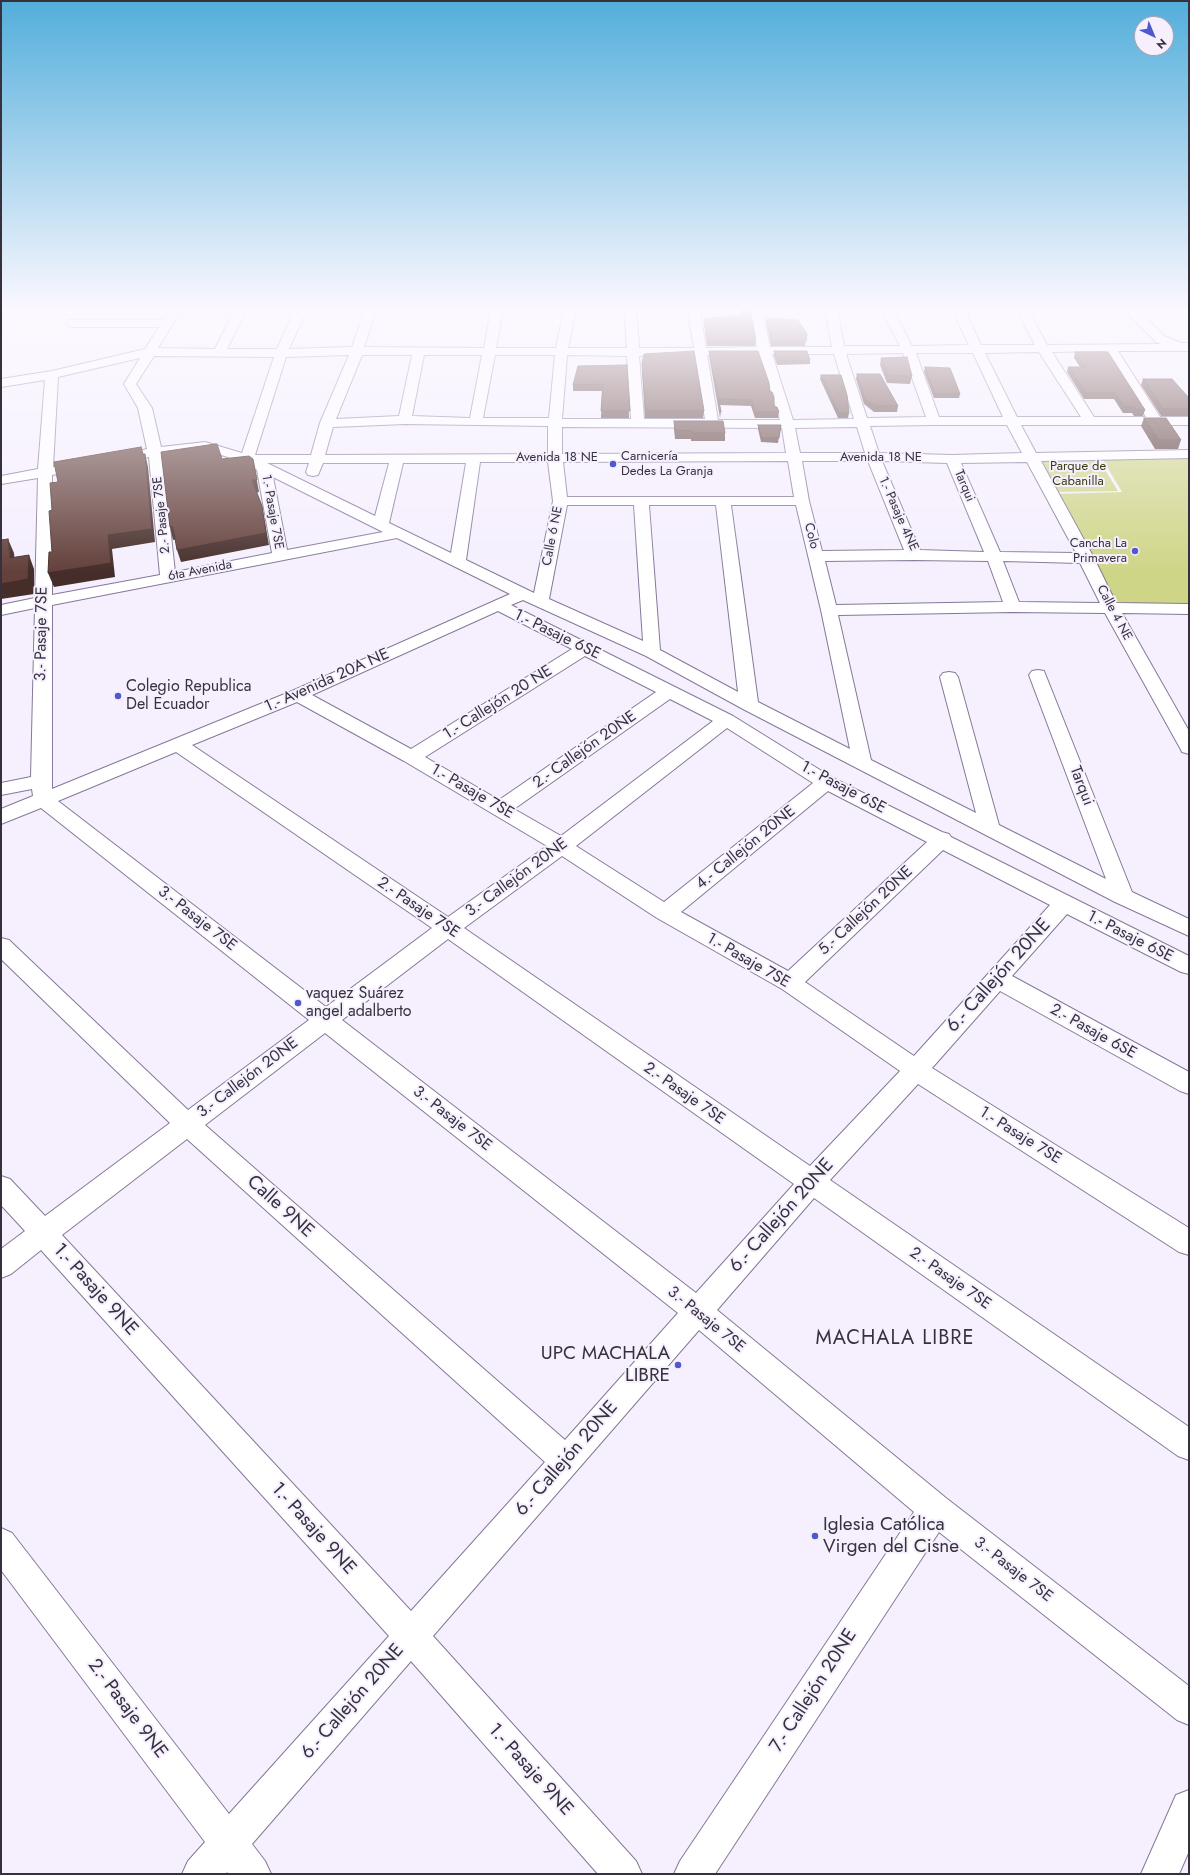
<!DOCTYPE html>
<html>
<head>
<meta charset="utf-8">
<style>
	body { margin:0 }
	#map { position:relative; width:1190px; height:1875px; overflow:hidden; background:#f6f0fe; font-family:Jost,sans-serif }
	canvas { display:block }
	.frame { position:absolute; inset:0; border:2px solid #37313e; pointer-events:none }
	.north { position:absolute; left:1134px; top:16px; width:40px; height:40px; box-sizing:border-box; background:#f6f0fe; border:1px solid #aaa4b1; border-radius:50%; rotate:136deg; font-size:11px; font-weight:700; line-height:16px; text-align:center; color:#37313e }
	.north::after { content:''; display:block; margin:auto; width:14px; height:18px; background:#5058ce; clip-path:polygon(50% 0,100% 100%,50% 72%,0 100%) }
</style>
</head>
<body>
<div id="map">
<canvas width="1190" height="1875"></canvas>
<div class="frame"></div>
<div class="north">N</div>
</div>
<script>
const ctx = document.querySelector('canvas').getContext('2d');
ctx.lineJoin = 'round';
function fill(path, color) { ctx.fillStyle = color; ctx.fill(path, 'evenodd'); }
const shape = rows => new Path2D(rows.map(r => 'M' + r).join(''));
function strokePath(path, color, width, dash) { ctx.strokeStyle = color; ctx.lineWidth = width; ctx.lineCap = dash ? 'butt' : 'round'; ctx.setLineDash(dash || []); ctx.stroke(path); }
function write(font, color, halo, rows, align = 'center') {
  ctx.font = font + ' Jost,sans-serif'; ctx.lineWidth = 4; ctx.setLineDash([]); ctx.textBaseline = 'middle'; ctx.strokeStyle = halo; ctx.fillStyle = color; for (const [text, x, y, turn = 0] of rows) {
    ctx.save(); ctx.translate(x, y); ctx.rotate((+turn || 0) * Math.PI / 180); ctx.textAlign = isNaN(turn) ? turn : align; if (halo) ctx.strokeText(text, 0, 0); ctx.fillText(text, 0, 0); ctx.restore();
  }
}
const green = shape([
	[1097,457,1118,491,1052,492,1037,459],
	[1189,457,1189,608,1107,609,1056,494,1122,492,1103,460]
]);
const street = shape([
	[170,309,182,309,158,348,215,349,235,309,247,309,227,349,277,349,295,309,307,309,289,349,352,347,365,309,377,309,364,347,484,348,491,309,503,309,496,348,556,348,564,309,576,309,568,348,627,348,624,309,636,309,639,348,694,348,688,312,691,309,698,310,700,312,706,348,757,347,750,309,762,309,770,347,832,347,825,309,837,309,844,346,900,346,886,319,883,309,895,309,898,319,912,346,969,345,957,320,955,309,967,309,969,320,981,345,1035,345,1017,311,1018,309,1028,309,1047,345,1161,344,1156,342,1130,316,1126,309,1138,309,1164,336,1181,343,1189,343,1189,351,1118,351,1160,417,1189,417,1189,425,1021,425,1036,453,1189,450,1189,458,1041,461,1094,558,1116,603,1189,604,1189,614,1122,613,1189,731,1189,754,1182,752,1180,748,1105,613,1013,612,838,615,871,760,976,813,940,677,943,673,949,672,955,673,958,677,999,825,1106,879,1029,675,1032,671,1038,670,1044,671,1132,892,1189,919,1189,936,1115,902,743,709,646,656,523,600,511,605,733,716,833,778,942,832,949,834,951,837,1189,956,1189,974,1181,972,1067,914,1012,976,1189,1072,1189,1094,1180,1091,1000,991,932,1068,1189,1228,1189,1255,1179,1252,918,1084,830,1180,1189,1427,1189,1460,1178,1456,814,1198,717,1310,946,1498,1189,1686,1189,1725,1177,1720,939,1532,715,1874,674,1874,680,1861,914,1512,699,1330,433,1636,636,1861,642,1874,598,1874,411,1661,252,1844,265,1861,271,1874,229,1874,227,1872,226,1874,182,1874,188,1861,205,1842,1,1570,1,1528,12,1533,229,1814,389,1636,41,1250,11,1274,1,1278,1,1249,25,1231,1,1205,1,1176,10,1179,45,1216,170,1123,1,959,1,938,9,940,188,1110,309,1020,41,808,1,824,1,809,33,796,32,789,1,795,1,783,31,777,35,608,1,615,1,605,35,598,38,478,1,484,1,476,38,469,45,380,1,387,1,379,52,371,145,349,159,327,73,327,69,326,67,323,69,320,163,320,170,309],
	[1106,351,1146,417,1094,417,1052,352,1106,351],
	[1039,352,1081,417,1017,417,985,353,1039,352],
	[903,353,926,417,867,418,846,354,903,353],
	[916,353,973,353,1003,417,939,417,916,353],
	[772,354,834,354,854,419,793,420,772,354],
	[349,355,320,423,311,455,255,455,286,357,349,355],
	[362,355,412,355,399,416,336,419,362,355],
	[424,355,482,355,470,418,412,416,424,355],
	[495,355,555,355,549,418,483,418,495,355],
	[567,355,627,356,631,419,562,419,567,355],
	[695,355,705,419,644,419,639,356,695,355],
	[707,355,759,355,780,420,718,420,707,355],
	[154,356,274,357,242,453,205,442,161,447,152,408,136,384,154,356],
	[140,358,124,384,138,408,147,449,110,457,108,460,110,463,115,464,149,457,160,575,52,595,52,475,63,473,65,470,63,467,53,467,58,377,140,358],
	[405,424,548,426,548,454,325,455,333,427,405,424],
	[934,425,1007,425,1022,453,952,455,879,453,870,426,934,425],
	[562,427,782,428,786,453,562,454,562,427],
	[857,427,865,453,800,453,795,428,857,427],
	[205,450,247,463,257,470,272,553,175,572,162,455,205,450],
	[788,461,794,497,567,497,563,462,788,461],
	[802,461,868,461,904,550,822,551,809,501,802,461],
	[882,461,947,463,984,552,920,550,882,461],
	[480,462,548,462,553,501,534,593,466,560,480,462],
	[1027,462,1076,553,1000,552,961,463,1027,462],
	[267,463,309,463,306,472,308,475,313,476,318,475,323,463,389,463,375,516,267,463],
	[403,463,466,463,451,553,389,523,403,463],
	[273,477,383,532,287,550,273,477],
	[567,505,634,505,643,641,549,599,567,505],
	[649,505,716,505,738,692,660,650,649,505],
	[731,505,796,505,821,610,850,749,758,702,731,505],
	[397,538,510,594,292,691,52,789,52,605,397,538],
	[914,560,988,561,1003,602,836,605,825,561,914,560],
	[1003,561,1080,563,1100,603,1019,602,1003,561],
	[498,611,572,649,411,749,312,695,498,611],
	[585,656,656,692,499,800,425,757,585,656],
	[670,699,713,721,561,836,514,809,670,699],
	[297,702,404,761,547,846,448,917,192,745,297,702],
	[727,728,813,783,664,902,576,846,727,728],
	[176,752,432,928,326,1007,58,801,176,752],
	[828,791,927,842,788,971,681,912,828,791],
	[943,850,1050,905,914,1056,805,982,943,850],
	[562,856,657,918,782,989,900,1071,810,1166,464,928,562,856],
	[448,939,794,1184,696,1293,342,1020,448,939],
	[325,1033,678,1313,565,1440,205,1125,325,1033],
	[187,1139,545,1462,411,1611,62,1235,187,1139],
	[1189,1790,1189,1851,1179,1874,1141,1874,1176,1795,1189,1790]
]);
const wall = shape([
	[740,309,750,309,756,340,755,346,707,346,704,324,704,319,740,315],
	[767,318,807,334,805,346,771,346,766,322],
	[709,351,770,392,774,407,779,412,778,418,755,418,751,406,719,405,721,412,720,418,709,356],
	[774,351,810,360,810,364,777,365,774,356],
	[1075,352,1145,410,1143,416,1134,416,1132,413,1123,413,1114,399,1084,399,1067,372,1068,367,1080,367,1074,358],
	[881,358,912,376,910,384,887,383,880,365],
	[642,364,704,411,703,418,645,418,642,371],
	[627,365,629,418,601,418,602,391,573,391,573,385],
	[925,367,960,394,959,398,934,398,924,372],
	[857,374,898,406,897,412,874,412,864,404,856,379],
	[821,375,849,413,848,418,838,418,820,379],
	[1143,379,1189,398,1189,416,1161,416,1141,385],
	[1144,418,1181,440,1178,449,1155,449,1141,426],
	[674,421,725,433,725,441,691,441,691,439,675,439,674,429],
	[758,425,781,425,778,443,761,442,758,429]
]);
const shadedWall = shape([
	[145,454,148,467,155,542,112,549,115,577,54,587,48,573,108,535],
	[253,459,259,492,255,493,252,480],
	[262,506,269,545,181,562,177,550],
	[170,527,173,527,177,539,173,540],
	[8,539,14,553,16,573,10,558],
	[29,555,34,569,34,594,1,599,1,584]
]);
const building = shape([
	[741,309,750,309,756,340,708,341,704,319,741,315,741,309],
	[767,318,798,320,807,334,806,341,772,341,767,318],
	[694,351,704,411,646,411,642,364,644,354,694,351],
	[709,351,758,351,769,383,770,392,772,392,774,397,774,407,777,407,779,412,755,412,752,400,718,399,721,412,709,351],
	[774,351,807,351,810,360,777,360,774,351],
	[1075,352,1108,352,1145,410,1136,410,1134,407,1124,407,1115,393,1086,393,1068,367,1086,367,1075,352],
	[907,357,912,376,888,375,881,358,907,357],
	[627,365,630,411,601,411,603,384,573,385,578,366,627,365],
	[925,367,950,368,960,394,935,394,925,367],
	[857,374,880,374,898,406,875,406,865,399,857,374],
	[821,375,841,375,847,395,849,413,839,413,821,375],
	[1143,379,1172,379,1189,398,1189,409,1163,409,1143,379],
	[1144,418,1166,418,1181,440,1158,440,1144,418],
	[674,421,723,421,725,433,692,433,691,431,675,430,674,421],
	[758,425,781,425,779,438,762,438,758,425],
	[215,444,217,444,222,459,249,456,253,459,257,480,252,480,262,506,266,533,177,550,173,527,170,527,161,452,215,444],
	[141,447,143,454,145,454,152,529,108,535,111,563,48,573,49,552,52,552,49,511,52,510,50,483,58,482,54,462,141,447],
	[8,539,10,558,29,555,28,579,1,584,1,540,8,539]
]);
const markers = [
	[613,464,4,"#5058ce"],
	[1135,551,4,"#5058ce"],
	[118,696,4,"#5058ce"],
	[298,1003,4,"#5058ce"],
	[678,1365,4,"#5058ce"],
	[815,1536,4,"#5058ce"]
];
const farPoinames = [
	["Carnicería",621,457],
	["Dedes La Granja",621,472],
	["Cancha La",1127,544,"right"],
	["Primavera",1127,559,"right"]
];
const farStreetnames = [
	["Avenida 18 NE",557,458],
	["Avenida 18 NE",881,458],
	["Tarqui",964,486,67],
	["1.- Pasaje 7SE",272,512,80],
	["1.- Pasaje 4NE",898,514,66],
	["2.- Pasaje 7SE",162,515,-96],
	["Calle 6 NE",553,536,-79],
	["Colo",811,536,76],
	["6ta Avenida",200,571,-11],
	["Calle 4 NE",1114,613,62]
];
const farParknames = [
	["Parque de",1078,467],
	["Cabanilla",1078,482]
];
const streetNames = [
	["3.- Pasaje 7SE",42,634,-89],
	["1.- Pasaje 6SE",557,635,26],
	["1.- Avenida 20A NE",327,681,-24],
	["1.- Callejón 20 NE",498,703,-32],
	["2.- Callejón 20NE",585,750,-35],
	["Tarqui",1081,786,69],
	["1.- Pasaje 6SE",843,788,28],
	["1.- Pasaje 7SE",472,792,30],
	["4.- Callejón 20NE",746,848,-39],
	["3.- Callejón 20NE",517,878,-36],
	["2.- Pasaje 7SE",418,908,34],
	["5.- Callejón 20NE",866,911,-43],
	["3.- Pasaje 7SE",197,919,38],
	["1.- Pasaje 6SE",1130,937,27],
	["1.- Pasaje 7SE",748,961,30],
	["2.- Pasaje 6SE",1093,1032,29],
	["3.- Callejón 20NE",248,1078,-37],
	["2.- Pasaje 7SE",684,1094,35],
	["3.- Pasaje 7SE",452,1119,38],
	["1.- Pasaje 7SE",1020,1136,32],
	["2.- Pasaje 7SE",950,1279,35],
	["3.- Pasaje 7SE",706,1320,39],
	["3.- Pasaje 7SE",1013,1570,38]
];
const poiNames = [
	["Colegio Republica",126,687],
	["Del Ecuador",126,705],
	["vaquez Suárez",306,994],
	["angel adalberto",306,1012]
];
const nearStreetnames = [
	["6.- Callejón 20NE",999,976,-48],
	["Calle 9NE",280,1207,42],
	["6.- Callejón 20NE",782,1216,-48],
	["1.- Pasaje 9NE",95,1290,48],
	["6.- Callejón 20NE",567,1459,-49],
	["1.- Pasaje 9NE",313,1529,48],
	["7.- Callejón 20NE",814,1691,-57],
	["6.- Callejón 20NE",353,1702,-49],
	["2.- Pasaje 9NE",127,1709,53],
	["1.- Pasaje 9NE",530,1770,48]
];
const nearPoinames = [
	["UPC MACHALA",670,1354],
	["LIBRE",670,1376],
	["Iglesia Católica",823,1525,"left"],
	["Virgen del Cisne",823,1547,"left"]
];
const nearNeighbourhoodnames = [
	["MACHALA LIBRE",895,1339]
];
fill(green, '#cfd587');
strokePath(street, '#857897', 2);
fill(street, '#fff');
fill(wall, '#553733');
fill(shadedWall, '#452d29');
fill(building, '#63403b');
strokePath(building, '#452d29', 1);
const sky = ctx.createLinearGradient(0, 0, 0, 572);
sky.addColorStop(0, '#52aedb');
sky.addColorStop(0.54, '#fbf8ff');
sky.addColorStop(1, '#fbf8ff00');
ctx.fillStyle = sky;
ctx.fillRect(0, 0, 1190, 572);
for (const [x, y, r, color] of markers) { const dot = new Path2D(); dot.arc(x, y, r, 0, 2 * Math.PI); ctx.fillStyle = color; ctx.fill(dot); strokePath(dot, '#f6f0fe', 1.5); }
write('13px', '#37313e', '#f6f0fe', farPoinames, 'left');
write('13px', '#37313e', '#f6f0fe', farStreetnames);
write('13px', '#393c13', '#f6f0fe', farParknames);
write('16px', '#37313e', '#f6f0fe', streetNames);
write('16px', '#37313e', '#f6f0fe', poiNames, 'left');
write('19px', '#37313e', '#f6f0fe', nearStreetnames);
write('19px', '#37313e', '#f6f0fe', nearPoinames, 'right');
ctx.letterSpacing = '1px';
write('20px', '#37313e', '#f6f0fe', nearNeighbourhoodnames);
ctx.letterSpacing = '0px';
</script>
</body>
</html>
